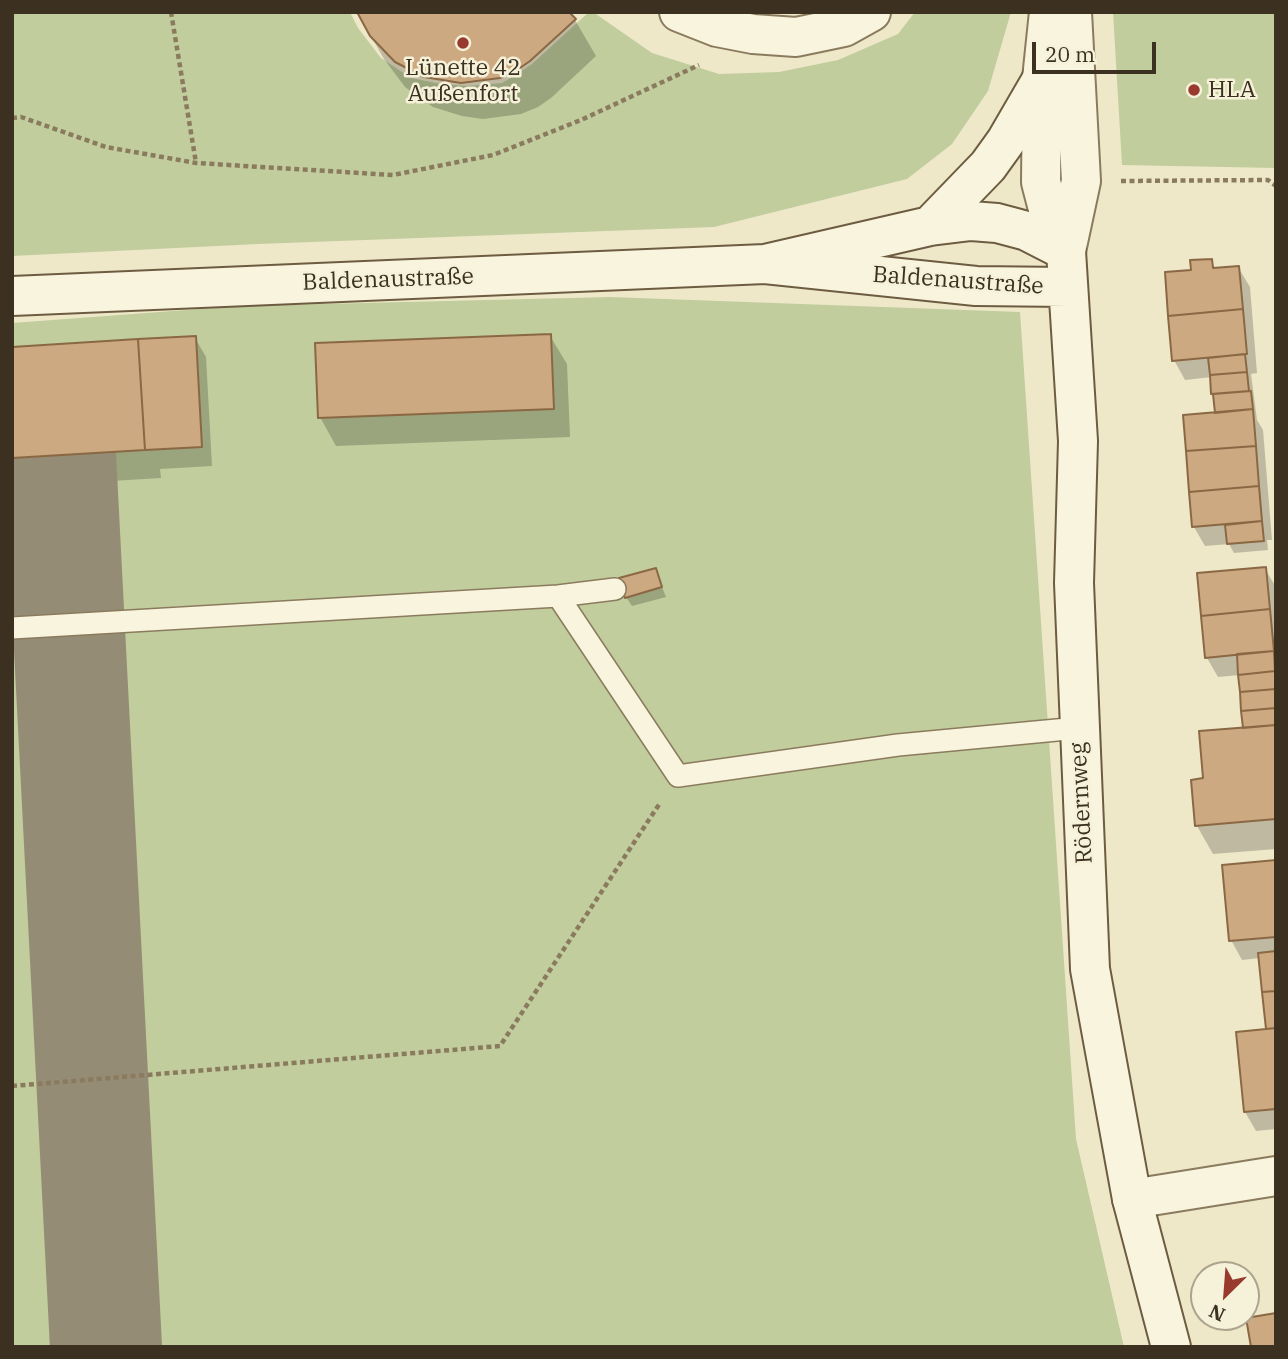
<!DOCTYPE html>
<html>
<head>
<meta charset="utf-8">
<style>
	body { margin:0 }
	#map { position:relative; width:1288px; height:1359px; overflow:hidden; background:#eee8c9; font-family:"IBM Plex Serif",serif }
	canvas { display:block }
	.frame { position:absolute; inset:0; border:14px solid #3c3121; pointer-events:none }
	.north { position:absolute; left:1190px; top:1261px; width:70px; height:70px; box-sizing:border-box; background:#f6f1d9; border:2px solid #aca48f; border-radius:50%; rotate:205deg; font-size:19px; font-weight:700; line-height:28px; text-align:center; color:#3c3121 }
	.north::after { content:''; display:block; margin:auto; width:24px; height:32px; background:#993a2e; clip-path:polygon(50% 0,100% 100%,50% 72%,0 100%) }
	.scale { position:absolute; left:1032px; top:42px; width:124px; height:32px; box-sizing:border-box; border:4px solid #3c3121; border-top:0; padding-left:9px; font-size:21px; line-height:24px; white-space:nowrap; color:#3c3121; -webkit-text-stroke:5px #f6f1d9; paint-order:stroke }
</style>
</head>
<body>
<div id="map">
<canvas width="1288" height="1359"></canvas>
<div class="frame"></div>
<div class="north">N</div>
<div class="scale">20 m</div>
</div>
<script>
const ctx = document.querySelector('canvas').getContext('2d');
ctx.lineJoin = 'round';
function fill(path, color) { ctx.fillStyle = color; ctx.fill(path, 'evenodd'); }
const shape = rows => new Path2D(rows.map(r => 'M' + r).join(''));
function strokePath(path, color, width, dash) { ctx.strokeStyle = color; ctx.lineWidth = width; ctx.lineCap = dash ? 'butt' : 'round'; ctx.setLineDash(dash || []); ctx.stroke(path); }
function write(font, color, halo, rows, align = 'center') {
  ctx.font = font + ' "IBM Plex Serif",serif'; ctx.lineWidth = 5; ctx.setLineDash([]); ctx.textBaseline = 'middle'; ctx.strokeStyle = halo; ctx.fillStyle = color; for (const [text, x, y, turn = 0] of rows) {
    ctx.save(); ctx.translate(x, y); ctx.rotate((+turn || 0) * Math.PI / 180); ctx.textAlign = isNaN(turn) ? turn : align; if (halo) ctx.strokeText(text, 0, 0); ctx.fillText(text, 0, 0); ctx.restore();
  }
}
const green = shape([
	[12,12,350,12,358,28,381,58,411,78,441,84,467,86,502,83,517,74,532,64,589,12,593,12,652,53,719,74,779,72,838,60,898,34,915,12,1011,12,988,91,952,144,907,179,714,227,258,244,12,256],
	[1113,12,1276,12,1276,168,1122,165],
	[610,297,1020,312,1076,1139,1124,1347,12,1347,12,323,240,306]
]);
const shadow = shape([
	[575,20,596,56,551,98,538,107,521,114,483,119,462,116,433,107,405,87,384,59,363,22],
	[1211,261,1216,269,1238,267,1250,287,1257,373,1251,374,1257,420,1263,430,1272,540,1267,540,1268,550,1234,553,1229,544,1205,546,1194,527,1217,414,1212,377,1185,380,1174,360,1193,271],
	[550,336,567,364,570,437,336,446,320,417],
	[195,338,206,357,212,466,160,469,161,478,12,487,12,349],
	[1265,569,1276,587,1276,849,1213,854,1197,826,1205,780,1245,729,1240,675,1218,677,1207,658],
	[655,570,666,597,632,606,626,597],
	[1276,862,1276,1129,1256,1131,1245,1112,1237,1034,1268,1031,1260,958,1242,960,1231,940]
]);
const taxiway = shape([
	[60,455,106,1347]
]);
const building = shape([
	[357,12,569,12,576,19,530,61,517,70,500,78,461,83,424,77,395,62,370,36,357,12],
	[1212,259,1213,268,1239,266,1243,309,1168,316,1165,272,1191,270,1190,260,1212,259],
	[1243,309,1247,354,1172,361,1168,316,1243,309],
	[551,334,554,409,318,418,315,343,551,334],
	[196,336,202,447,145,450,138,339,196,336],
	[138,339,145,450,12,458,12,347,138,339],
	[1245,354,1247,372,1210,375,1208,358,1245,354],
	[1247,372,1249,391,1211,394,1210,375,1247,372],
	[1251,391,1253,409,1215,413,1213,394,1251,391],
	[1253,409,1256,446,1186,451,1183,415,1253,409],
	[1256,446,1259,486,1189,492,1186,451,1256,446],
	[1259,486,1262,521,1192,527,1189,492,1259,486],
	[1262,521,1264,541,1227,544,1225,525,1262,521],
	[1266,567,1270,609,1201,616,1197,573,1266,567],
	[656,568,662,587,625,598,619,578,656,568],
	[1270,609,1274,651,1205,658,1201,616,1270,609],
	[1274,651,1275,671,1238,675,1237,654,1274,651],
	[1275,671,1276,689,1240,692,1238,675,1275,671],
	[1276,689,1276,708,1241,711,1240,692,1276,689],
	[1276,708,1276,725,1243,728,1241,711,1276,708],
	[1276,725,1276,819,1195,826,1191,780,1203,778,1199,731,1276,725],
	[1276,860,1276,937,1229,941,1222,865,1276,860],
	[1276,951,1276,991,1262,992,1258,953,1276,951],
	[1276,991,1276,1028,1266,1029,1262,992,1276,991],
	[1276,1028,1276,1109,1244,1112,1236,1032,1276,1028],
	[1276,1313,1276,1347,1251,1347,1246,1318,1276,1313]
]);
const path = shape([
	[171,12,196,163],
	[12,118,21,117,106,147,196,163,393,175,493,155,581,120,699,65],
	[1121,181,1268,180,1276,186],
	[12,1086,500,1046,660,803]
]);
const lane = shape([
	[558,596,678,776,898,745,1078,728],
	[12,628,558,596,615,589]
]);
const street = shape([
	[679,12,717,27,753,34,796,37,844,27,871,12],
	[1049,12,1042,79,1041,182,1048,209,1066,251],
	[1066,251,1081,181,1072,12],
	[1132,1199,1276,1176]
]);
const secondary = shape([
	[930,226,988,166,1006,141,1042,79],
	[765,264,930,226,971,221,997,223,1027,231,1066,251,1078,441,1074,583,1090,969,1132,1199,1171,1347],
	[12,296,765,264,976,286,1067,287]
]);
const markers = [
	[463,43,7,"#993a2e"],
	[1194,90,7,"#993a2e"]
];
const poiNames = [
	["Lünette 42",463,68],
	["Außenfort",463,94],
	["HLA",1208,90,"left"]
];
const streetNames = [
	["Baldenaustraße",388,280,-2],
	["Baldenaustraße",958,281,4],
	["Rödernweg",1082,803,-93]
];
fill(green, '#c1cd9d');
fill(shadow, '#0003');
strokePath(taxiway, '#958c75', 112);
fill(building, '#cca980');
strokePath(building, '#8a6844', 2);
strokePath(lane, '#8b7b5e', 24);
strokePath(street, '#8b7b5e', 42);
strokePath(secondary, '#6d5c41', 42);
strokePath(path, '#8b7b5e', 4.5, [5, 3.5]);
strokePath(lane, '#f9f4dd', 21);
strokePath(street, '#f9f4dd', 38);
strokePath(secondary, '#f9f4dd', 38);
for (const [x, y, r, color] of markers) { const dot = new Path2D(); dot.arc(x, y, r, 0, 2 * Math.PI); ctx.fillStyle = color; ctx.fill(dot); strokePath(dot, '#f6f1d9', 2.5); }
write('23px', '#3c3121', '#f6f1d9', poiNames);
write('23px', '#3c3121', '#f6f1d9', streetNames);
</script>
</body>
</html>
